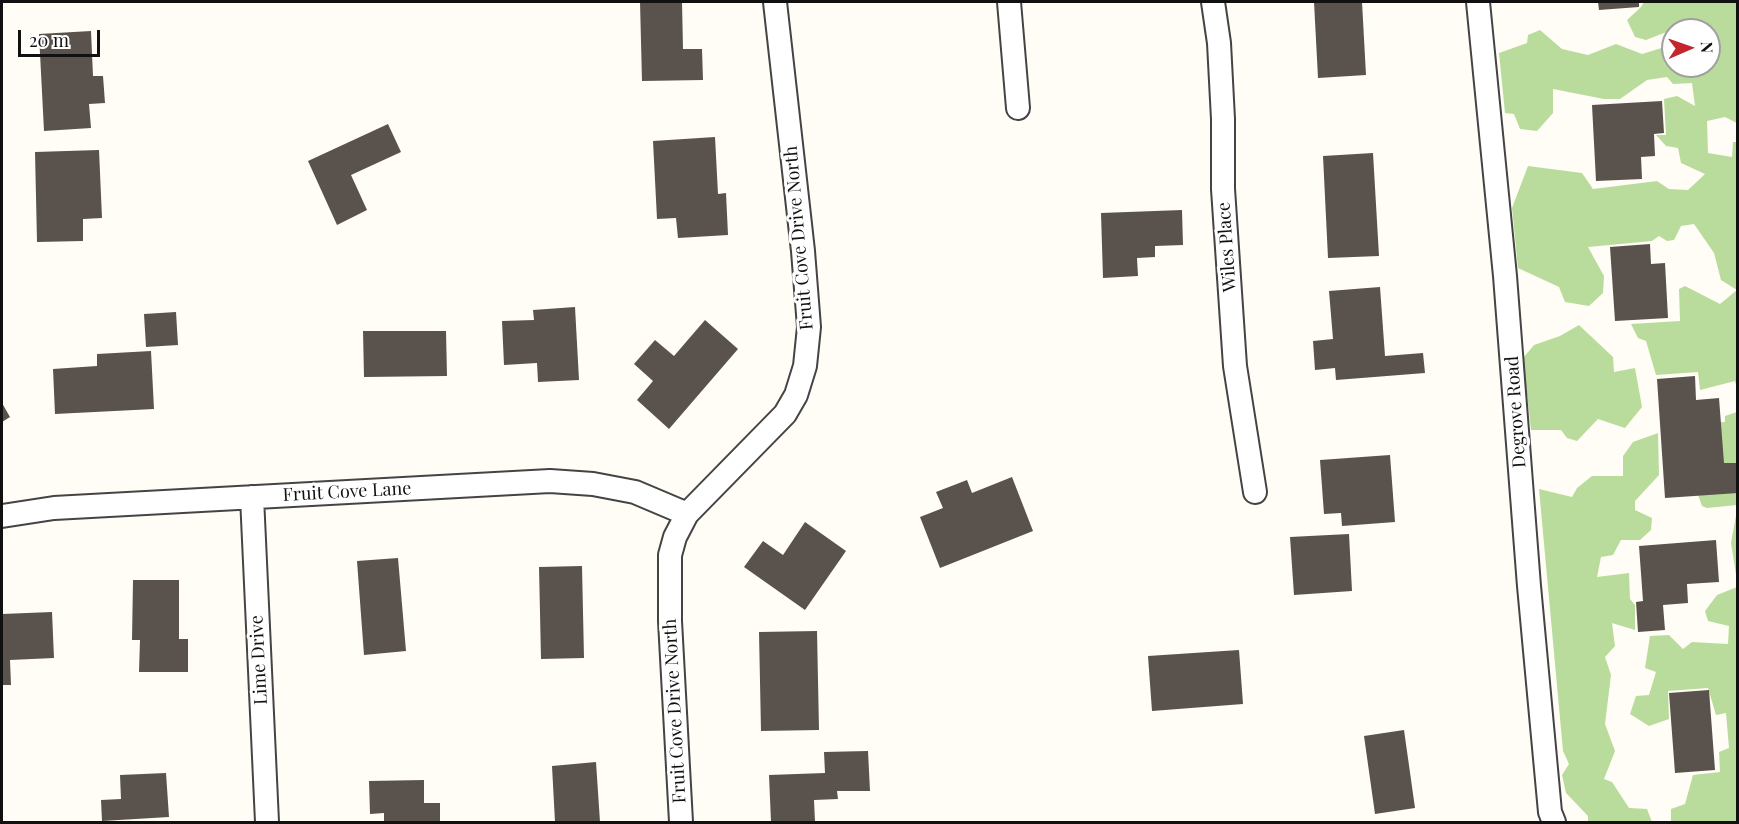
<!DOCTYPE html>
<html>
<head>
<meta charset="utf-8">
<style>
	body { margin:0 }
	#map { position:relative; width:1739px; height:824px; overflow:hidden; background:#fffdf5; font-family:"Playfair Display",serif }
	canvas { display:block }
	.frame { position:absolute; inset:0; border:3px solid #111; pointer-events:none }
	.north { position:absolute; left:1661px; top:18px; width:60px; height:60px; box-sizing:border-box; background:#fff; border:2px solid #a0a0a0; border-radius:50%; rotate:88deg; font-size:16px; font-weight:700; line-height:24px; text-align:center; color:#111 }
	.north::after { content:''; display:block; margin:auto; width:21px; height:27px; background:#c4262e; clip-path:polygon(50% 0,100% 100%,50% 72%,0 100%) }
	.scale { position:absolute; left:18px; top:30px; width:82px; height:27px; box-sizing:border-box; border:3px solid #111; border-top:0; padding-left:8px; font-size:18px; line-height:21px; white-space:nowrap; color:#111; -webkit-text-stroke:4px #fff; paint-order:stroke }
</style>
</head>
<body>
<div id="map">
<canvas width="1739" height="824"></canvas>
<div class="frame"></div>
<div class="north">N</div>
<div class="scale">20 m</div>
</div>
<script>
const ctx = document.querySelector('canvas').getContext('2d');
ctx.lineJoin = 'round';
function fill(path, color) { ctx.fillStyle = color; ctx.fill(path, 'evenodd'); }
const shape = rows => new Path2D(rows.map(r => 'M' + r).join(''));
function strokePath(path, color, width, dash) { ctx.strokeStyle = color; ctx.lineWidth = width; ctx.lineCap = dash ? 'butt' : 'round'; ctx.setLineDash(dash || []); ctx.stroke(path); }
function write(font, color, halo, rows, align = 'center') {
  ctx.font = font + ' "Playfair Display",serif'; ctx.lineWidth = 6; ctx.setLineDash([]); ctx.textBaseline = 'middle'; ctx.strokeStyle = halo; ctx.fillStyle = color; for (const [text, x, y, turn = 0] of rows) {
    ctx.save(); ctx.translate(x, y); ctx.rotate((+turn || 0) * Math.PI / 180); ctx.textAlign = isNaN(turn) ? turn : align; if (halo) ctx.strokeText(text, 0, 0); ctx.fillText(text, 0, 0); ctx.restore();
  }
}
const forest = shape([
	[1644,2,1737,2,1737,123,1725,117,1707,121,1708,153,1732,157,1733,142,1737,142,1737,389,1735,381,1700,390,1698,372,1656,375,1646,341,1638,338,1631,324,1680,321,1679,289,1685,286,1720,304,1737,290,1721,280,1714,253,1694,224,1681,226,1674,240,1667,241,1659,236,1652,241,1588,247,1604,276,1603,293,1589,306,1565,302,1559,287,1518,268,1512,208,1528,166,1582,173,1593,189,1657,181,1669,189,1688,190,1705,174,1681,163,1678,148,1666,146,1656,135,1666,135,1664,99,1677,96,1695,106,1692,83,1673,84,1667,77,1647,80,1620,99,1604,99,1553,89,1553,113,1537,131,1520,129,1514,114,1505,113,1499,53,1527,43,1528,35,1540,30,1562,49,1588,55,1616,44,1642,54,1668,46,1673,41,1673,66,1709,66,1709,30,1673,30,1673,35,1669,31,1646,40,1635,37,1627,20,1641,7],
	[1579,325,1613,357,1614,372,1635,368,1642,407,1625,428,1598,419,1577,441,1567,438,1561,430,1531,430,1523,358,1534,345,1560,336],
	[1737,412,1737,505,1707,508,1702,506,1697,492,1703,423,1725,422,1725,416],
	[1658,433,1659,475,1635,501,1635,510,1652,518,1651,530,1640,540,1621,540,1613,555,1601,557,1597,577,1629,573,1630,599,1635,605,1635,630,1612,623,1615,646,1605,657,1611,675,1605,724,1615,751,1604,779,1612,782,1629,808,1647,809,1652,822,1588,822,1588,816,1566,793,1562,775,1569,764,1563,751,1539,489,1572,497,1577,488,1592,476,1623,476,1623,456,1633,442],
	[1737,510,1738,510,1737,581,1731,543],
	[1737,587,1737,822,1671,822,1671,809,1685,804,1693,775,1720,772,1719,752,1729,748,1726,713,1716,715,1708,688,1668,691,1669,719,1649,726,1630,714,1636,696,1649,695,1656,672,1645,668,1650,636,1669,635,1683,649,1692,642,1728,644,1729,626,1708,621,1705,611,1717,595]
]);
const building = shape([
	[640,2,682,2,683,49,702,49,703,80,642,81],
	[1314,2,1362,2,1366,75,1318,78],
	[1598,2,1639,2,1639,7,1599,10],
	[91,31,93,76,103,76,105,103,89,104,91,128,44,131,39,34],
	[1662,101,1664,133,1654,134,1655,156,1641,157,1642,179,1596,181,1592,105],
	[388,124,401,152,351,175,367,210,337,225,308,161],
	[715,137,718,194,726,193,728,235,678,238,676,218,657,219,653,141],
	[99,150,102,218,83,219,83,241,37,242,35,152],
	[1373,153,1379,256,1328,258,1323,156],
	[1182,210,1183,245,1155,246,1155,257,1137,258,1138,276,1103,278,1101,213],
	[1650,244,1651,264,1665,263,1668,318,1615,321,1610,247],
	[1380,287,1385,356,1423,353,1425,373,1336,380,1335,368,1315,370,1313,341,1333,339,1329,291],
	[575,307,579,380,538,382,537,363,504,365,502,321,534,320,533,310],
	[176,312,178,345,146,347,144,314],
	[705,320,738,349,669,429,637,400,653,381,634,364,655,340,674,356],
	[363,331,446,331,447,376,364,377],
	[151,351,154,409,55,414,53,369,97,366,97,354],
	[1695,376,1696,400,1719,398,1724,463,1738,463,1738,493,1665,498,1657,379],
	[2,403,10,417,2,422],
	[1390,455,1395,522,1342,526,1341,513,1324,514,1320,460],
	[1012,477,1033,531,940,568,920,517,943,508,936,492,967,480,972,493],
	[805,522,846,551,805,610,744,567,763,541,783,555],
	[1349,534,1352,591,1294,595,1290,537],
	[1716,540,1719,582,1687,584,1688,603,1663,605,1665,630,1638,632,1636,602,1643,601,1639,546],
	[398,558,406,651,364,655,357,561],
	[582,566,584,658,541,659,539,567],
	[133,580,179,580,179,639,188,639,188,672,139,672,140,640,132,640],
	[52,612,54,658,10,660,11,685,2,685,2,614],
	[817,631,819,730,761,731,759,632],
	[1239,650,1243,704,1152,711,1148,656],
	[1709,690,1715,770,1675,773,1669,693],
	[1404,730,1415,808,1375,814,1364,736],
	[868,751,870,791,837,791,838,799,814,800,815,822,771,822,769,775,825,773,824,752],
	[596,762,600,822,555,822,552,766],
	[166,773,169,817,102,821,101,800,121,799,120,775],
	[424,780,424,803,440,803,440,822,384,822,384,813,370,814,369,781]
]);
const minor = shape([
	[1009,2,1018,108],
	[1213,2,1219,43,1223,119,1223,189,1235,366,1255,492],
	[1478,2,1505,276,1529,586,1550,812,1554,822],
	[252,497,267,822],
	[2,516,54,508,550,481,593,484,635,492,687,514],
	[681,822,670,621,670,555,675,537,687,514,785,414,796,395,805,366,809,327,803,251,775,2]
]);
const streetNames = [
	["Fruit Cove Drive North",799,238,-95],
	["Wiles Place",1227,247,-94],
	["Degrove Road",1516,412,-94],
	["Fruit Cove Lane",347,492,-3],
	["Lime Drive",259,660,-93],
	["Fruit Cove Drive North",675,711,-93]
];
fill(forest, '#b9dc9c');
fill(building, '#5a524d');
strokePath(minor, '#444', 26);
strokePath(minor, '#fff', 22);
write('18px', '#111', '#fff', streetNames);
</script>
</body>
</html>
